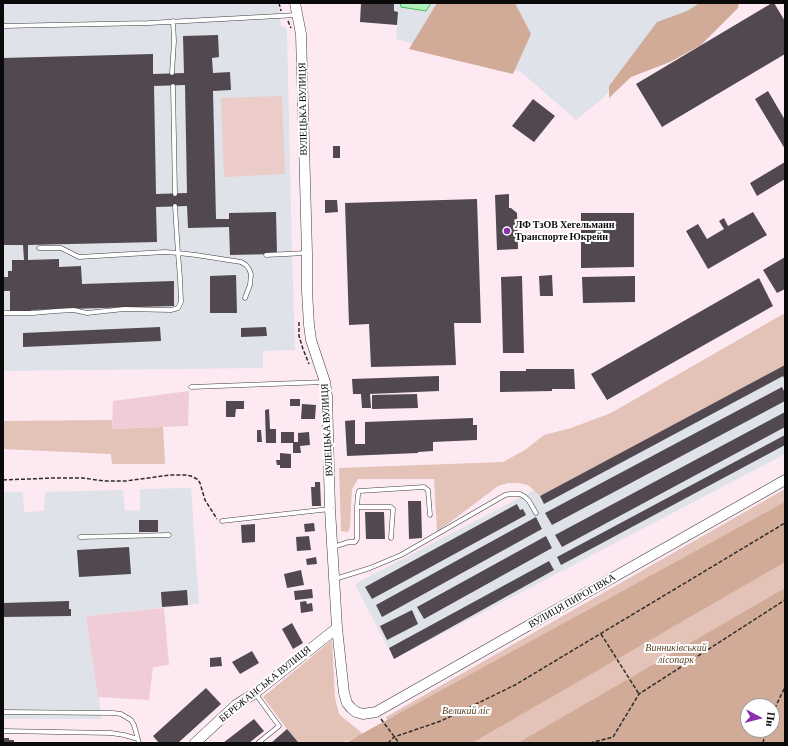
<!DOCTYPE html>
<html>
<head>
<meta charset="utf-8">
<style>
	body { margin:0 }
	#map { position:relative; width:788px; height:746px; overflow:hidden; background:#fde9f2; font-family:"Crimson Pro",serif }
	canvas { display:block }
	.frame { position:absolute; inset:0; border:4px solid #0a0a0a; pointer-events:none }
	.north { position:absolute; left:740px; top:698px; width:40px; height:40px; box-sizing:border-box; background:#fff; border:1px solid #9d9d9d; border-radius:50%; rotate:97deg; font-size:11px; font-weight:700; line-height:16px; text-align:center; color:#0a0a0a }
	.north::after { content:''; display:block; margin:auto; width:14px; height:18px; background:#8a31ab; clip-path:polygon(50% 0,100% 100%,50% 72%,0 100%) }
</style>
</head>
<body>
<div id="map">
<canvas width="788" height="746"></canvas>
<div class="frame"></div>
<div class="north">Пн</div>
</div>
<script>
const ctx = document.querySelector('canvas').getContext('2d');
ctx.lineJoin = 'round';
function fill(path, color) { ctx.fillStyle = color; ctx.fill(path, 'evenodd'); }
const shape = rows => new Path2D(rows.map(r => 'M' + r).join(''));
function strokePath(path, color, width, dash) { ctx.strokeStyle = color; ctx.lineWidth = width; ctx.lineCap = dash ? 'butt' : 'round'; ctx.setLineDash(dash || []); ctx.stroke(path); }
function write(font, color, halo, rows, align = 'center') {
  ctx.font = font + ' "Crimson Pro",serif'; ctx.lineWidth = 4; ctx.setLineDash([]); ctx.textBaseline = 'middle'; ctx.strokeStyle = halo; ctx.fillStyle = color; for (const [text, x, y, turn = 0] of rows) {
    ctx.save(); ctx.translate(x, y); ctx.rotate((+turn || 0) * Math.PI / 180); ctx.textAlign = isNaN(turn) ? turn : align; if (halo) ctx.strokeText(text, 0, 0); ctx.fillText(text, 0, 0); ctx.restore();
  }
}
const industrial = shape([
	[3,3,278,3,281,26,286,28,287,33,292,254,295,350,263,351,263,368,3,371],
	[394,3,721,3,656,40,602,99,576,120,521,72,396,39,398,12,394,11],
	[785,359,785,454,394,659,355,584],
	[191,488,199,604,86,616,102,719,3,719,3,492,23,492,24,512,44,511,45,492,123,490,125,511,140,510,140,489]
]);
const farmland = shape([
	[189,391,188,426,112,429,113,401],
	[164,608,169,665,153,667,149,700,98,697,86,616]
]);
const green = shape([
	[785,313,785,365,540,496,528,485,518,483,508,483,498,486,437,532,434,479,358,479,352,489,350,527,348,532,341,531,339,468,503,462,525,450,544,435,571,428,611,413],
	[112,420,112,429,163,427,165,464,112,464,111,454,3,449,3,421],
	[785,489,785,743,388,743,391,738,386,717],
	[748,706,772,706,772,730,748,730],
	[332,640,335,698,339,714,363,734,342,743,299,743,287,729,263,697]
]);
const forest = shape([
	[437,3,515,3,531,34,513,74,409,49],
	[700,3,739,3,738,8,701,45,670,62,631,77,609,98,609,86,657,22,687,11],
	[785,502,785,562,472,743,345,743],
	[785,588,785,743,518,743],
	[748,706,772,706,772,730,748,730]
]);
const pitch = shape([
	[282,96,285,174,224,177,221,98]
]);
const water = shape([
	[400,3,431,3,426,11,401,7,400,3]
]);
const building = shape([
	[361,3,394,3,394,11,398,12,397,25,360,22],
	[772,3,774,3,785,21,785,54,662,127,636,84],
	[218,35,219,57,212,58,213,73,230,72,231,90,213,91,216,219,229,219,229,213,276,212,277,254,230,255,229,227,188,228,187,206,156,207,157,242,28,245,28,260,59,259,59,267,81,266,82,284,174,281,174,306,31,310,31,312,10,313,10,291,3,291,3,277,8,277,8,271,12,271,12,260,24,260,23,245,3,245,3,58,153,54,153,74,184,73,183,36],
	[185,85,187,193,156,194,154,86],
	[768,91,785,120,785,149,755,99],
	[533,99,555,116,534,142,512,126],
	[333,146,340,146,340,158,333,158],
	[785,162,785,179,757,196,750,183],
	[509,194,509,208,511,208,517,213,518,249,497,250,495,195],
	[477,199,481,323,454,323,456,365,371,367,369,324,349,325,345,203],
	[325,200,337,200,338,212,325,213],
	[753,212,767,235,708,269,686,231,698,224,707,239,724,229,719,221,724,218,728,226],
	[581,213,634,213,634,267,581,268],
	[785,257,785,289,777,293,763,270],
	[236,275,237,313,210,313,210,276],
	[552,275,553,296,540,296,539,276],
	[522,276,524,353,503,353,501,277],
	[635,276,635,302,583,303,582,277],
	[759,278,773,306,607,400,591,374],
	[160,327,161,341,23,347,23,333],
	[266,327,267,336,241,337,241,328],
	[785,365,785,380,783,376,544,504,540,496],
	[526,369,574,369,575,389,552,389,552,391,500,392,500,371,526,371],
	[439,376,439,391,370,394,371,408,362,408,361,394,353,394,352,379],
	[782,387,785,393,785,401,552,525,545,513],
	[417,394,418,408,372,409,372,395],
	[290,399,300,399,300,406,290,406],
	[226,401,244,401,244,409,236,409,235,417,226,417],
	[302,404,316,405,315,419,301,419],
	[269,409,270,429,276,429,276,443,266,443,265,410],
	[785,412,785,427,562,547,555,535],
	[473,418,473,425,477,425,477,440,433,442,433,451,418,452,418,453,347,456,345,421,355,420,355,444,365,444,365,422],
	[257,430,261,430,262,442,257,442],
	[281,432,294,432,294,442,298,442,298,433,309,432,310,445,300,446,301,453,293,453,293,443,281,443],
	[785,435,785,445,561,565,557,557],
	[280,453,291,454,291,468,280,468,280,465,277,465,276,460,280,460],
	[315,482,320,482,321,506,312,506,311,487,315,487],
	[408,501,421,501,422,538,409,539],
	[517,504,520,510,523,509,526,515,372,599,365,587],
	[365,512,384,512,385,539,366,539],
	[536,517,542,529,382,617,376,605],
	[139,520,158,520,158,532,139,532],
	[314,523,315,531,305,532,304,524],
	[255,524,255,542,242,543,241,525],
	[309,536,311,550,297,551,296,537],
	[546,536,552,548,424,619,417,607],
	[129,547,131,574,79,577,77,550],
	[316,557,317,564,307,565,306,559],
	[549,561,554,570,394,659,389,648],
	[301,570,304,585,287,588,284,574],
	[312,589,313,598,295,600,294,591],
	[187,590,188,605,162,607,161,592],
	[69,601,69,609,71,609,71,616,3,617,3,603],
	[306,601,307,604,312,603,313,611,301,613,300,602],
	[412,610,418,624,387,640,380,626],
	[292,623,303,643,293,649,282,629],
	[252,651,259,663,240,674,232,662],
	[221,657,222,666,210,667,210,658],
	[206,688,221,704,178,743,159,743,153,736],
	[254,719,264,731,249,743,223,743],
	[287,729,298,742,297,743,271,743],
	[3,738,9,738,9,740,14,740,14,743,3,743]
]);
const path = shape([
	[279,3,281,11],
	[288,21,291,28],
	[299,322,299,336,303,349,309,364],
	[3,480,54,478,83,478,104,481,126,481,170,475,185,475,191,476,197,479,200,483,205,500,217,519],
	[601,634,639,694],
	[772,714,785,687],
	[381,719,399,743],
	[388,743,394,737,441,721,515,685,785,523],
	[590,743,613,737,639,694,785,600],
	[763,743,766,730]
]);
const service = shape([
	[3,26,149,23,297,15],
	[172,73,174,41,173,21],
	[173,86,175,194],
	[175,206,178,253,196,255,241,262,246,265,249,269,251,274,250,285,245,298],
	[266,255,306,253],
	[3,313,33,313,56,311,74,310,87,313,124,309,171,310,178,308,181,302,180,278,178,253,165,252,79,257,61,248,39,248],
	[191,387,325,382],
	[357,507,391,507,393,509,391,538],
	[222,521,330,509],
	[80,537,169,535],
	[333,547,349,542,355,542,357,539,357,507,358,495,359,491,424,487,428,490,430,515],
	[335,579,370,568,401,555,505,495,510,494,520,494,525,497,529,501,536,513],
	[255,693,279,726,258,743],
	[3,712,113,713,121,714,131,720,134,725,139,743],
	[3,731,111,733,124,735,138,739]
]);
const tertiary = shape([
	[295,3,301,34,307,253,307,291,309,325,311,340,325,382,327,396,330,509,337,628,344,693,347,703,351,708,356,712,363,714,376,712,785,480],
	[195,743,236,705,255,693,337,628]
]);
const markers = [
	[507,231,4,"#8a31ab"]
];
const streetNames = [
	["ВУЛЕЦЬКА ВУЛИЦЯ",303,109,-91],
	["ВУЛЕЦЬКА ВУЛИЦЯ",327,430,-93],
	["ВУЛИЦЯ ПИРОГІВКА",572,601,-30],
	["БЕРЕЖАНСЬКА ВУЛИЦЯ",265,684,-39]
];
const poiNames = [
	["ЛФ ТзОВ Хегельманн",515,225],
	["Транспорте Юкрейн",515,237]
];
const parkNames = [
	["Винниківський",676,648],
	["лісопарк",676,660],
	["Великий ліс",466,711]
];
fill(industrial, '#dfe2e9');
fill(farmland, '#f0ccd7');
fill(green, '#e3c2b7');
fill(forest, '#d2ab98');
fill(pitch, '#ebccc8');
fill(water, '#b3efbc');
strokePath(water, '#41bf57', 1);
fill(building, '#514850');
strokePath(service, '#3d3d3d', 5);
strokePath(tertiary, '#3d3d3d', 11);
strokePath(path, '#2c2c2c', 1.5, [4, 2]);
strokePath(service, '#fff', 4);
strokePath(tertiary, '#fff', 10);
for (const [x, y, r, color] of markers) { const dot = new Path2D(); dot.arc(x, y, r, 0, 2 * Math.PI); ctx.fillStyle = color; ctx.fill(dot); strokePath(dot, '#fff', 1.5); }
write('10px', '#0a0a0a', '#fff', streetNames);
write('bold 10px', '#0a0a0a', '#fff', poiNames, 'left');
write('italic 10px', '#5a4222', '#fff', parkNames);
</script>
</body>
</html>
